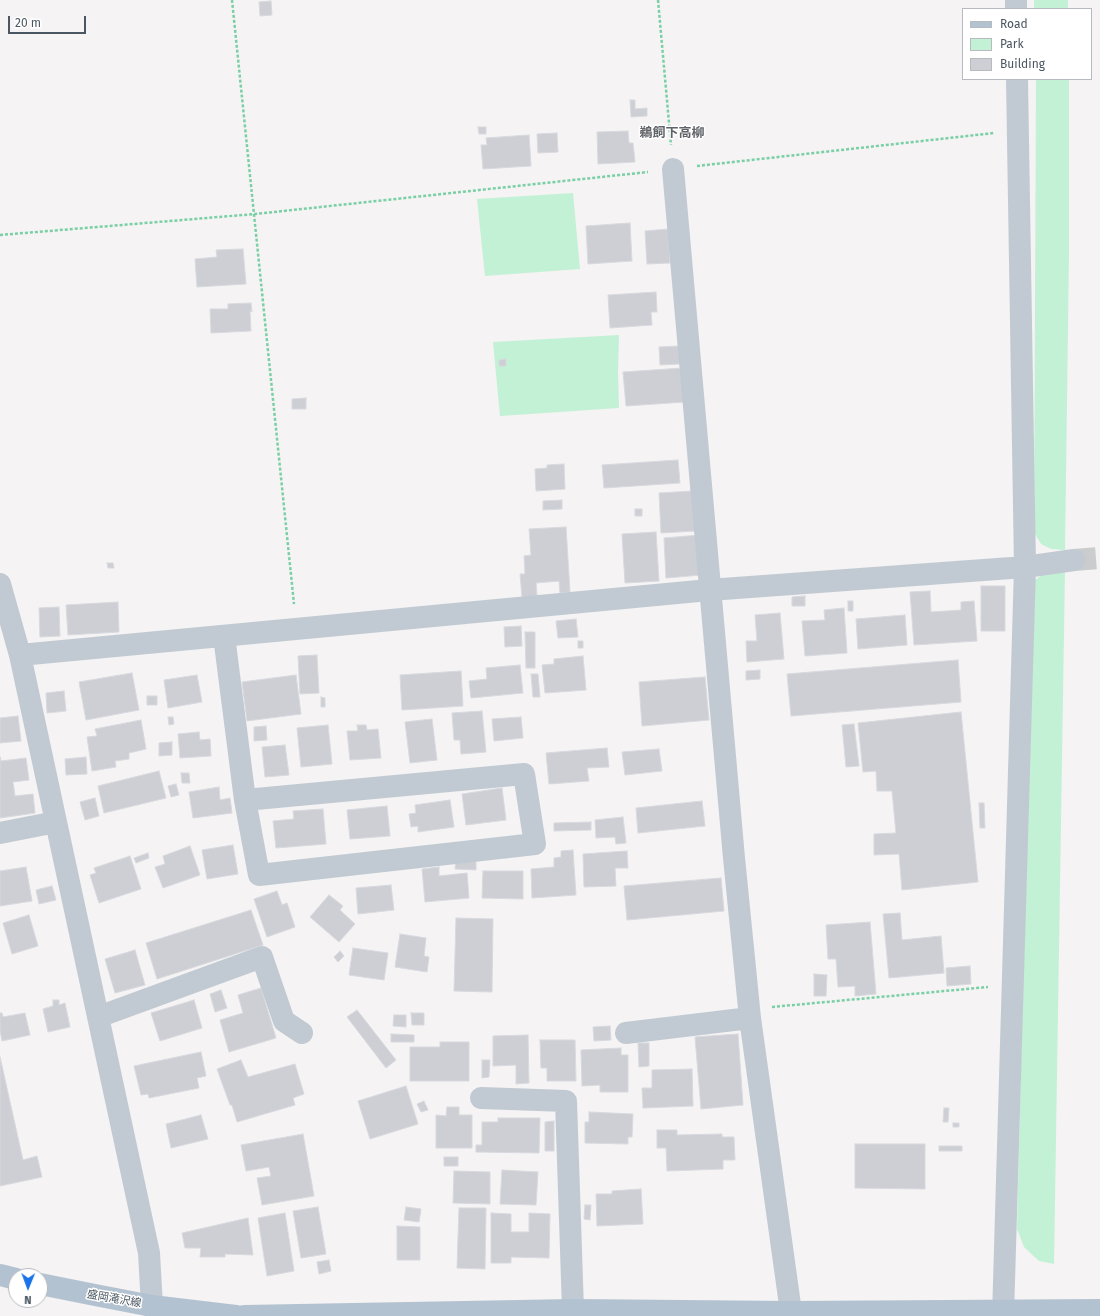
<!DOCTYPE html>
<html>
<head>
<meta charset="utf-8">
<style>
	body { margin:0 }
	#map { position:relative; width:1100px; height:1316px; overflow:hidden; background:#f5f3f3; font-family:"Fira Sans",sans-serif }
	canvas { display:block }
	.legend { position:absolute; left:962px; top:8px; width:130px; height:72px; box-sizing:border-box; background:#fff; border:1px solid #b7bbc0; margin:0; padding:5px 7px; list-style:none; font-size:12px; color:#4a5661 }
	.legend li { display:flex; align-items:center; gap:8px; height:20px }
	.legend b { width:20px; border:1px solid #b7bbc0 }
	.north { position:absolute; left:8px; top:1268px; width:40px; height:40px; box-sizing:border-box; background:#fff; border:1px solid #b7bbc0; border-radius:50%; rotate:181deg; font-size:11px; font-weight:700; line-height:16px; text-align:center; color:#4a5661 }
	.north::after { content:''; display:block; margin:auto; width:14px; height:18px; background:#1a73e8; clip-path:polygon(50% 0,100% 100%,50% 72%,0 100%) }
	.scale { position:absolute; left:8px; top:16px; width:78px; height:18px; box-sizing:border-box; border:2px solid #4a5661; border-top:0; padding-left:5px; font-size:12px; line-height:14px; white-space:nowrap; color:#4a5661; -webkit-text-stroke:3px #fff; paint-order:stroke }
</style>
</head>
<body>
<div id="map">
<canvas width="1100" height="1316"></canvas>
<ul class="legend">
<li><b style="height:5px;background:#b3c2d1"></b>Road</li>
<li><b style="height:11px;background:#c3f1d5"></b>Park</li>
<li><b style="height:11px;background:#cdcfd5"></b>Building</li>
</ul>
<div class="north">N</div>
<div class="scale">20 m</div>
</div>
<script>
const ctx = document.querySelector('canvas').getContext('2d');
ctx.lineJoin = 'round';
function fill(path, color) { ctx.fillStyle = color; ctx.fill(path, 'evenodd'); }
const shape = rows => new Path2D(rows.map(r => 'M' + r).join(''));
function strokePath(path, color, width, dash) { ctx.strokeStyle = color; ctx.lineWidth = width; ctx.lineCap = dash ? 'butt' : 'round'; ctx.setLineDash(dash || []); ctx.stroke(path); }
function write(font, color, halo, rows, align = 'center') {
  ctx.font = font + ' "Fira Sans","Noto Sans JP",sans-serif'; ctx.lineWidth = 3; ctx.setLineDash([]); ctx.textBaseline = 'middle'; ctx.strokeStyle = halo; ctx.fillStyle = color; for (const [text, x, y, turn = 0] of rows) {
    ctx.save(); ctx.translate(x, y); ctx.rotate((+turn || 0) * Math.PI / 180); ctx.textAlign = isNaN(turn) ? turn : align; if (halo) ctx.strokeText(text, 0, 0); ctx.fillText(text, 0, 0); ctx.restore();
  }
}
const green = shape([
	[1034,0,1068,0,1068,9,1034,9],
	[1036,79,1069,79,1069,253,1065,550,1051,549,1041,544,1034,532],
	[573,193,580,269,485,276,477,199],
	[619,335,618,372,619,408,500,416,493,342],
	[1049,570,1065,570,1054,1264,1039,1261,1024,1247,1017,1229,1029,739,1035,580]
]);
const building = shape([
	[271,1,272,15,260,16,259,2,271,1],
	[630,100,635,100,635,109,647,108,647,116,631,117,630,100],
	[478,127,486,127,486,134,479,134,478,127],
	[628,131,629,143,633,143,635,162,598,164,597,132,628,131],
	[557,133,558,152,538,153,537,134,557,133],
	[529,135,531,166,483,169,481,145,487,145,486,138,529,135],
	[630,223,632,261,588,264,586,226,630,223],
	[668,229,670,263,647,264,645,231,668,229],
	[243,249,246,284,197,287,195,259,217,257,216,250,243,249],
	[656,292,657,312,651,312,652,325,610,328,608,295,656,292],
	[251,303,252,312,250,311,251,331,211,333,210,309,228,309,228,304,251,303],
	[679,346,680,364,660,365,659,347,679,346],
	[506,359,506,366,499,366,499,360,506,359],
	[683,368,685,402,626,406,623,372,683,368],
	[306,398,306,409,292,409,292,399,306,398],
	[678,460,680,483,604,488,602,465,678,460],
	[564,464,565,489,536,491,535,469,547,468,547,465,564,464],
	[693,491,695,531,661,533,659,493,693,491],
	[562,500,562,509,543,510,543,501,562,500],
	[635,509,642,509,642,516,635,516,635,509],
	[566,527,570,592,560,593,559,581,536,583,537,596,522,597,520,574,525,574,524,556,531,555,529,529,566,527],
	[656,532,659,581,625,583,622,534,656,532],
	[700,535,702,575,666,578,664,538,700,535],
	[107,563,113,563,114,568,108,568,107,563],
	[981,586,1005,586,1005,631,981,631,981,586],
	[930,591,931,612,961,610,961,602,974,601,977,641,914,645,910,592,930,591],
	[805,596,805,606,792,606,792,597,805,596],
	[848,601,853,601,853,611,848,611,848,601],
	[118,602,119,632,68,635,66,605,118,602],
	[59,607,60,636,40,637,39,608,59,607],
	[844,608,847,653,805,656,802,621,825,620,824,610,844,608],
	[780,613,784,659,747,662,746,641,757,641,755,615,780,613],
	[905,615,907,645,858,649,856,619,905,615],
	[576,619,578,637,558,638,556,621,576,619],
	[521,626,522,646,505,647,504,627,521,626],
	[525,632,535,632,535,668,526,668,525,632],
	[578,641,583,641,583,648,578,648,578,641],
	[317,655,319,693,300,694,298,656,317,655],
	[583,656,586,690,545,693,542,665,554,664,554,659,583,656],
	[958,660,961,702,791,716,787,674,958,660],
	[520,665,523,693,471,698,469,681,487,679,486,668,520,665],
	[760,670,760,679,746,680,746,671,760,670],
	[461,671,463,706,402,710,400,675,461,671],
	[132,673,139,710,86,720,79,682,132,673],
	[531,674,538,674,540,697,533,697,531,674],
	[197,675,202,702,168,708,164,680,197,675],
	[296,675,301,714,247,721,242,682,296,675],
	[705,677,709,720,642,726,639,682,705,677],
	[64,691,66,711,47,713,46,693,64,691],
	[147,696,157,696,157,705,147,705,147,696],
	[321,697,325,698,325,707,321,707,321,697],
	[482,711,486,752,461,754,460,740,454,740,452,713,482,711],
	[961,712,978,882,902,890,899,854,874,855,874,834,896,833,892,791,877,791,876,771,863,772,858,723,961,712],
	[18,716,21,741,0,743,0,718,18,716],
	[168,717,173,717,174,724,169,725,168,717],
	[521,717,523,738,494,741,492,719,521,717],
	[432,719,437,760,410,763,405,722,432,719],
	[141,720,146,749,129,753,129,759,115,761,116,767,92,771,87,737,97,736,95,729,141,720],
	[854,724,859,766,846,767,842,725,854,724],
	[328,725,332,764,301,767,297,728,328,725],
	[357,725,366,725,367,730,378,729,381,758,350,760,347,731,358,731,357,725],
	[266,726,267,740,254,741,254,727,266,726],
	[199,732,200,740,210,739,211,756,180,758,178,734,199,732],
	[172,742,172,755,159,756,159,743,172,742],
	[285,745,289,775,265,777,262,747,285,745],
	[607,748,609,767,587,768,589,781,549,784,546,753,607,748],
	[659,749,662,771,625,775,622,752,659,749],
	[0,757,1,761,26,758,29,780,13,782,15,796,33,794,35,813,0,818,0,757],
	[86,757,87,774,66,775,65,759,86,757],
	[159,771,166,798,104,813,98,786,159,771],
	[181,773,189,773,190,783,182,783,181,773],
	[176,784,179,795,171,797,168,786,176,784],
	[219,787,220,800,230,798,232,813,193,818,189,792,219,787],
	[502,788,506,820,466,825,462,794,502,788],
	[95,798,99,816,85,820,80,802,95,798],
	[450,800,454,827,418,832,418,826,411,827,409,814,416,813,415,805,450,800],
	[702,801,705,826,638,833,636,808,702,801],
	[979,803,984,803,985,828,980,828,979,803],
	[387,806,390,836,350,839,347,810,387,806],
	[323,809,326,844,276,848,273,821,294,819,293,811,323,809],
	[623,817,626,843,616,844,615,837,596,838,595,820,623,817],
	[591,822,591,830,554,831,554,823,591,822],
	[233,845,238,874,207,879,202,850,233,845],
	[190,846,200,875,163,888,155,867,165,864,163,856,190,846],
	[573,850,576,895,532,898,531,869,554,867,554,858,561,857,561,851,573,850],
	[627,851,628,868,615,868,616,886,584,887,583,854,627,851],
	[148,853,149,858,136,863,134,858,148,853],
	[130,856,141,889,99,903,90,875,96,873,94,868,130,856],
	[456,858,476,858,476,870,455,869,456,858],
	[26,867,32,901,0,906,0,871,26,867],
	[439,867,439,876,467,873,469,898,425,902,422,869,439,867],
	[483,871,523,871,523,899,482,898,483,871],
	[721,878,724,911,627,920,624,886,721,878],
	[391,885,394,910,358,914,356,888,391,885],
	[52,886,56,900,39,904,36,890,52,886],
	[277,891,282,905,287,903,295,927,267,937,254,899,277,891],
	[329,895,343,906,340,910,355,924,339,942,310,917,329,895],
	[251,910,263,945,157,979,146,943,251,910],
	[900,913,902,940,941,936,944,973,889,978,883,914,900,913],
	[29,915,38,946,12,954,3,923,29,915],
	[456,918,493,919,492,992,454,991,456,918],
	[870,922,876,994,855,996,855,986,838,987,836,959,828,959,826,925,870,922],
	[400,934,426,938,424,956,429,957,427,972,395,967,400,934],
	[353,948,388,953,384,980,349,975,353,948],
	[135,950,145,985,115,993,105,959,135,950],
	[340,951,344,956,338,962,334,957,340,951],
	[970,966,971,984,947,986,946,968,970,966],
	[814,974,827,975,826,996,814,996,814,974],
	[261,988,276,1038,229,1052,220,1020,243,1013,238,995,261,988],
	[221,990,227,1008,215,1012,210,994,221,990],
	[53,1000,59,1000,59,1005,65,1003,70,1027,48,1032,43,1009,53,1006,53,1000],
	[194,1000,202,1028,160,1041,151,1013,194,1000],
	[357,1010,396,1060,386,1068,347,1017,357,1010],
	[0,1013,2,1013,3,1017,25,1013,30,1035,2,1041,0,1030,0,1013],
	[411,1013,424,1013,424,1025,412,1025,411,1013],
	[394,1015,406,1015,406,1027,393,1026,394,1015],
	[610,1026,611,1040,594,1041,593,1027,610,1026],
	[391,1034,414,1035,414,1042,391,1042,391,1034],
	[738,1034,743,1105,701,1109,695,1037,738,1034],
	[528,1035,529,1083,516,1084,516,1065,493,1066,493,1036,528,1035],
	[540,1040,575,1040,576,1081,547,1081,547,1068,541,1068,540,1040],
	[440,1042,469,1042,469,1081,410,1081,410,1047,440,1047,440,1042],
	[638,1043,649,1043,649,1066,639,1067,638,1043],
	[621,1048,621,1055,628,1055,628,1092,600,1092,600,1085,582,1086,581,1050,621,1048],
	[201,1052,206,1076,197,1078,199,1088,149,1098,148,1094,141,1095,134,1066,201,1052],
	[0,1057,23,1160,37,1156,42,1177,0,1186,0,1057],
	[241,1060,248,1077,295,1064,304,1094,293,1098,295,1105,237,1122,232,1105,230,1105,217,1069,241,1060],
	[482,1060,490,1060,489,1077,482,1078,482,1060],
	[692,1069,693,1106,643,1108,642,1088,652,1088,652,1070,692,1069],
	[406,1086,418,1124,370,1139,358,1101,406,1086],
	[424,1101,428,1110,421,1112,417,1104,424,1101],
	[447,1107,459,1107,459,1115,472,1115,472,1148,436,1148,436,1115,446,1116,447,1107],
	[944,1108,949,1108,948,1122,943,1122,944,1108],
	[589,1112,633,1114,632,1137,628,1137,628,1144,585,1143,585,1122,589,1122,589,1112],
	[201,1115,208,1139,171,1148,166,1124,201,1115],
	[498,1118,540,1118,539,1153,476,1152,476,1145,482,1145,482,1122,498,1122,498,1118],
	[554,1121,554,1151,545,1151,545,1122,554,1121],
	[953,1123,959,1123,959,1127,953,1127,953,1123],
	[657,1130,677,1130,677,1135,722,1134,722,1137,734,1137,735,1160,723,1160,723,1169,667,1171,666,1148,657,1148,657,1130],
	[303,1134,314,1196,262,1205,257,1178,271,1176,269,1167,246,1171,241,1145,303,1134],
	[855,1144,925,1144,925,1189,855,1188,855,1144],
	[939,1146,962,1146,962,1151,939,1151,939,1146],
	[444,1157,458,1157,458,1166,444,1166,444,1157],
	[502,1170,538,1172,536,1205,500,1204,502,1170],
	[454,1171,490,1172,490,1204,453,1203,454,1171],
	[641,1189,643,1224,597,1226,596,1194,612,1194,612,1191,641,1189],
	[585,1205,591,1205,590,1220,584,1219,585,1205],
	[318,1207,326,1254,301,1258,293,1211,318,1207],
	[406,1207,421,1209,419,1222,404,1220,406,1207],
	[459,1208,486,1208,485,1269,457,1268,459,1208],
	[285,1213,294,1271,267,1276,258,1218,285,1213],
	[491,1213,511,1214,511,1232,529,1232,529,1213,550,1214,549,1258,511,1257,511,1263,491,1263,491,1213],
	[248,1218,253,1255,225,1254,225,1257,200,1257,201,1248,185,1248,182,1233,248,1218],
	[397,1226,420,1227,420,1260,397,1260,397,1226],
	[329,1260,331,1271,319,1274,317,1262,329,1260]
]);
const minorTunnel = shape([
	[1074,560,1100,558]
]);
const path = shape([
	[232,0,294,604],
	[658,0,671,145],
	[697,166,994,133],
	[0,235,255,214,648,172],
	[772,1007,988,987]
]);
const minor = shape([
	[1016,0,1016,9],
	[673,169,734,858,750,1018,791,1312],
	[0,584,20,655,149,1253,152,1306,157,1316],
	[224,636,245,800,259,875,535,844,524,774,245,800],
	[20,655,709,590,1025,567,1074,560],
	[0,833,56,822],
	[98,1017,262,957,284,1021,302,1033],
	[626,1033,750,1018],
	[481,1098,566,1101,573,1310],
	[1003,1316,1025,567,1017,79]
]);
const major = shape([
	[0,1275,16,1279],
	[40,1284,95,1295,152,1306,236,1316],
	[244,1316,573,1310,791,1312,1100,1310]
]);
const streetNames = [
	["盛岡滝沢線",114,1299,10]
];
const quarterNames = [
	["鵜飼下高柳",672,133]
];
fill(green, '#c3f1d5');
fill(building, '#cdcfd5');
strokePath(building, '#d7d9de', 1);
strokePath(minorTunnel, '#caccce', 22, [22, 11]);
strokePath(path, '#7ad0a6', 2.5, [3, 2]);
strokePath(minor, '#c1cad2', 22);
strokePath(major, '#b3c2d1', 22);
write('11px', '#4a5661', '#fff', streetNames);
write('bold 13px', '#5f6368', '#fff', quarterNames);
</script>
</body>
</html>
